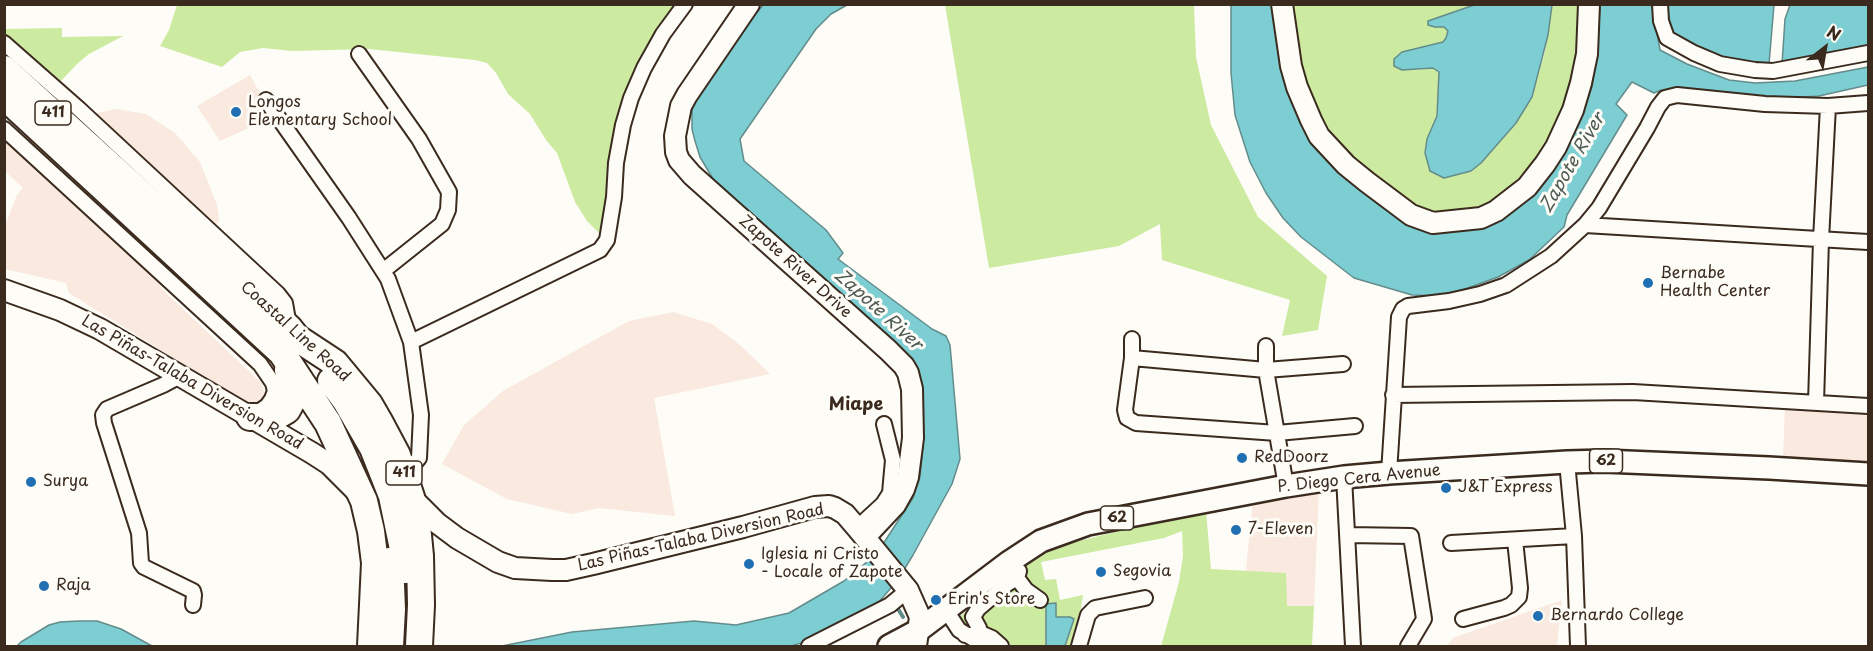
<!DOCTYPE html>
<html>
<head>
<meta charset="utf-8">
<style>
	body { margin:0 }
	#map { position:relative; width:1873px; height:651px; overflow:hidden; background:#fdfcf7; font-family:"Playpen Sans",sans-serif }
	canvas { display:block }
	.frame { position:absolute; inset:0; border:6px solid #3b2a1e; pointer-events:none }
	.north { position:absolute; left:1795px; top:18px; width:60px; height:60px; -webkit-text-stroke:4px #fdfcf7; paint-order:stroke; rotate:31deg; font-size:16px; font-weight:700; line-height:24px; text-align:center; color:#3b2a1e }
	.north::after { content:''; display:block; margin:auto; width:21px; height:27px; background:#3b2a1e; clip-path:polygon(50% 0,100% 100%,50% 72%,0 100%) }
</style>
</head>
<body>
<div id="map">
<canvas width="1873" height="651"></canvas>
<div class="frame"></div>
<div class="north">N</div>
</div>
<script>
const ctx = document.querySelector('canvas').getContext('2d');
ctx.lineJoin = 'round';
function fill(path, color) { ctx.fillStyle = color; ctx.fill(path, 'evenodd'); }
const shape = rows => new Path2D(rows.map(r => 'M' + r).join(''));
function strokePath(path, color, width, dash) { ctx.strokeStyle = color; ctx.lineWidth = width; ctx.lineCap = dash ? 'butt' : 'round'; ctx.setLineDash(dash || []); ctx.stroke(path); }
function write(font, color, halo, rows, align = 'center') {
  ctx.font = font + ' "Playpen Sans",sans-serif'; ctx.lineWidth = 6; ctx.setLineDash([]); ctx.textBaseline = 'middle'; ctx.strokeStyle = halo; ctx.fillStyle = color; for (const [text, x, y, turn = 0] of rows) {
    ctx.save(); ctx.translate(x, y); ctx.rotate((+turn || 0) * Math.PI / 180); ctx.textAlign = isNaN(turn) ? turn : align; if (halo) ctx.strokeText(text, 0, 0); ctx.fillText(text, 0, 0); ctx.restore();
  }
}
const built = shape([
	[250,75,273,117,220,141,197,106],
	[116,109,146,114,175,133,200,162,217,205,219,220,215,228,92,114],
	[5,135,37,163,147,270,166,293,254,376,262,383,265,397,263,402,259,405,246,403,69,293,66,283,5,269,5,225,17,195,23,188,5,171],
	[673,312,712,324,739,344,770,374,654,398,675,516,599,508,572,514,507,499,442,464,464,425,503,391,629,321],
	[1785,407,1868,411,1868,462,1783,457],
	[1319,489,1314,606,1287,606,1246,570,1253,499],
	[1562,600,1557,646,1447,646,1453,638]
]);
const green = shape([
	[177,5,678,5,653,46,608,193,599,233,587,221,575,202,557,153,546,140,530,114,508,94,496,73,487,63,475,60,369,49,292,51,263,48,240,52,222,67,160,46,169,30],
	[945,5,1194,5,1196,57,1211,125,1258,217,1327,276,1318,330,1282,336,1290,300,1162,260,1160,224,1119,246,989,268],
	[1288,5,1477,5,1428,21,1435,27,1444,27,1448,31,1446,38,1443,42,1402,52,1394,59,1418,70,1433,68,1439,72,1437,116,1427,139,1444,178,1471,171,1481,163,1506,135,1523,112,1532,97,1544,55,1548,35,1552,5,1584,5,1579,55,1564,109,1550,142,1538,161,1504,199,1473,212,1435,217,1421,212,1361,169,1325,131,1298,72],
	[62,28,62,37,123,36,89,54,77,64,58,84,5,37,5,29],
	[1206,511,1211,569,1286,573,1287,606,1314,606,1312,646,1161,646,1179,582,1183,556,1182,531,1164,538,1041,562,1045,580,1056,579,1060,600,1083,595,1075,646,1002,646,955,621,1012,571,1051,548,1183,515]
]);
const water = shape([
	[1477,4,1552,5,1548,35,1532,97,1516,123,1481,163,1471,171,1444,178,1430,171,1425,153,1427,139,1437,116,1439,72,1433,68,1402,70,1394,66,1394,59,1402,52,1443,42,1446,38,1448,31,1444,27,1435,27,1428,25,1428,21,1477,4],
	[763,5,847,5,831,14,816,29,740,139,744,161,826,230,843,253,838,259,932,329,946,336,950,345,960,459,952,484,913,555,897,581,878,603,805,642,791,646,502,646,572,632,694,621,736,625,789,613,844,581,868,561,885,541,913,498,920,477,923,446,920,382,764,229,755,217,713,179,700,157,695,141,692,129,692,103,735,39,763,5],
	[1231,5,1275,5,1295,101,1412,222,1510,212,1525,201,1538,188,1564,151,1582,115,1592,86,1597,55,1600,5,1652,5,1660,50,1687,64,1729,80,1755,83,1795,81,1868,67,1868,85,1819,96,1766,99,1661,90,1654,93,1632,82,1616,104,1627,115,1567,215,1564,227,1529,260,1498,277,1446,296,1412,295,1354,278,1301,237,1283,218,1266,193,1250,162,1235,115,1231,73,1231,5],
	[1667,5,1774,5,1769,64,1721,60,1671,36,1667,5],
	[1790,5,1868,5,1868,45,1782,64,1785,19,1790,5],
	[1056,603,1056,617,1070,617,1074,619,1065,646,1046,646,1046,604,1056,603],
	[79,621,97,621,121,629,152,646,17,646,21,642,49,625,60,622,79,621]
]);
const stream = shape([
	[895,604,903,617]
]);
const street = shape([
	[1660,4,1661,21,1667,38,1694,53,1720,64,1755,70,1773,71,1868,53],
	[4,43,79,109,278,294,285,303,289,326],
	[359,54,419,139,449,192,448,210,442,224,383,271],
	[266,100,349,218,388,279,411,342,421,415,419,458,412,466,403,471],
	[4,129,260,364,273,383,275,391,272,399,267,406,254,415],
	[1585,225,1868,242],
	[1132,339,1132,358,1125,410,1127,418,1136,423,1277,433,1355,426],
	[411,342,600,250,607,240,614,197,616,163,623,125,631,98,644,68,663,34,685,4],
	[1266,346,1266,370,1286,486],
	[1132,358,1266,370,1343,364],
	[180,376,163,385,107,409,103,415,104,423,139,533,141,563,144,567,193,591,194,595,193,605],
	[1393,395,1633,392,1868,406],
	[1816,403,1821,240,1828,106],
	[1567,462,1574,536,1578,646],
	[1389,473,1399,317,1403,309,1408,306,1449,301,1480,294,1506,285,1551,256,1585,225,1599,208,1647,128,1658,107,1665,98,1677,95,1765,104,1828,106,1868,103],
	[1344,477,1353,646],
	[857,528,883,504,890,493,893,460,884,424],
	[1348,535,1411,536,1424,619,1408,646],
	[1451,543,1574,536],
	[1019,571,1017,578,1026,590,1040,600],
	[946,610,959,630,985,646],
	[1463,619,1504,608,1511,605,1519,597,1520,588,1515,540],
	[978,632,992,638,1001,646],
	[965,635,972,635,978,632,979,628,973,617,978,609,1007,584,1017,578],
	[809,646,890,605,908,590],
	[1079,646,1088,615,1095,608,1145,598]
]);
const secondary = shape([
	[749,4,687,95,681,106,675,136,676,152,679,160,692,175,888,350,904,366,908,373,912,389,913,438,908,477,904,489,895,505,865,537],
	[1282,4,1291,66,1297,87,1311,120,1319,136,1346,165,1367,182,1411,215,1433,223,1481,218,1496,211,1527,187,1545,164,1556,147,1573,110,1581,83,1587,54,1589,4],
	[4,290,60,310,100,329,312,453,329,464,355,490],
	[411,497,437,523,457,538,498,562,515,568,552,570,566,570,593,564,743,527,815,507,829,506,835,508,845,514,857,528,908,590,920,617,916,646]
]);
const primary = shape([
	[889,646,919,630,1009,562,1041,541,1088,524,1286,486,1344,477,1389,473,1567,462,1604,461,1769,468,1868,474]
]);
const highway = shape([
	[4,69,289,328,297,338,335,363,369,404,380,423,397,455,411,497,417,525,420,556,421,605,419,646],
	[4,96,282,353,328,423,364,501,371,531,375,563,371,646],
	[331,381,346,401,373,448,392,496,403,549,405,570],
	[250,417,275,417,287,410,294,397,294,390,288,370],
	[390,561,392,609,390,646]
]);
const markers = [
	[236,112,6,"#1f6fb2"],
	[1648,283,6,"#1f6fb2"],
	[1242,458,6,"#1f6fb2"],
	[31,482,6,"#1f6fb2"],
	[1446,488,6,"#1f6fb2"],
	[1236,530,6,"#1f6fb2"],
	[749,564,6,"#1f6fb2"],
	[1101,572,6,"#1f6fb2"],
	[44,586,6,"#1f6fb2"],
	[936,600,6,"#1f6fb2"],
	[1538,616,6,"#1f6fb2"]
];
const shields = [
	[53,113,36],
	[1606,461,33],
	[404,473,36],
	[1117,518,33]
];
const shieldNames = [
	["411",53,113],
	["62",1606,461],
	["411",404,473],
	["62",1117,518]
];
const poiNames = [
	["Longos",248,103],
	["Elementary School",248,121],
	["Bernabe",1660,274],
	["Health Center",1660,292],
	["RedDoorz",1254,458],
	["Surya",43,482],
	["J&T Express",1458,488],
	["7-Eleven",1248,530],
	["Iglesia ni Cristo",761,555],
	["- Locale of Zapote",761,573],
	["Segovia",1113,572],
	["Raja",56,586],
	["Erin's Store",948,600],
	["Bernardo College",1550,616]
];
const streetNames = [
	["Zapote River Drive",795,267,42],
	["Coastal Line Road",295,332,42],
	["Las Piñas-Talaba Diversion Road",192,383,30],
	["P. Diego Cera Avenue",1359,479,-6],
	["Las Piñas-Talaba Diversion Road",701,538,-13]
];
const waterNames = [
	["Zapote River",1573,163,-60],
	["Zapote River",878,310,42]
];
const neighbourhoodNames = [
	["Miape",856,405]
];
fill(built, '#f9e9de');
fill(green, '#cdeaa1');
fill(water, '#7dced3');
strokePath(water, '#638c8b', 1.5);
strokePath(stream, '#638c8b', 4);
strokePath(street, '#3b2a1e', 18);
strokePath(secondary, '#3b2a1e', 24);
strokePath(primary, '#3b2a1e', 26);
strokePath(highway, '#3b2a1e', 30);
strokePath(street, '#fdfcf7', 14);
strokePath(secondary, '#fdfcf7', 20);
strokePath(primary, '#fdfcf7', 21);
strokePath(highway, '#fdfcf7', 26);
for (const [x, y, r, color] of markers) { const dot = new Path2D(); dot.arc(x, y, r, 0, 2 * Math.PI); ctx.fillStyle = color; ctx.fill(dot); strokePath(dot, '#fdfcf7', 2); }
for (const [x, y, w] of shields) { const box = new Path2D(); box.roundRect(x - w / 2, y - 12, w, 24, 4.5); ctx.fillStyle = '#fdfcf7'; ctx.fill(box); strokePath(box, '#3b2a1e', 1.5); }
write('bold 15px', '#3b2a1e', null, shieldNames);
write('16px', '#3b2a1e', '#fdfcf7', poiNames, 'left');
write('16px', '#3b2a1e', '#fdfcf7', streetNames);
write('italic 18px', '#4f5b54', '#fdfcf7', waterNames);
write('bold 18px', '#3b2a1e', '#fdfcf7', neighbourhoodNames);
</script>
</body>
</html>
